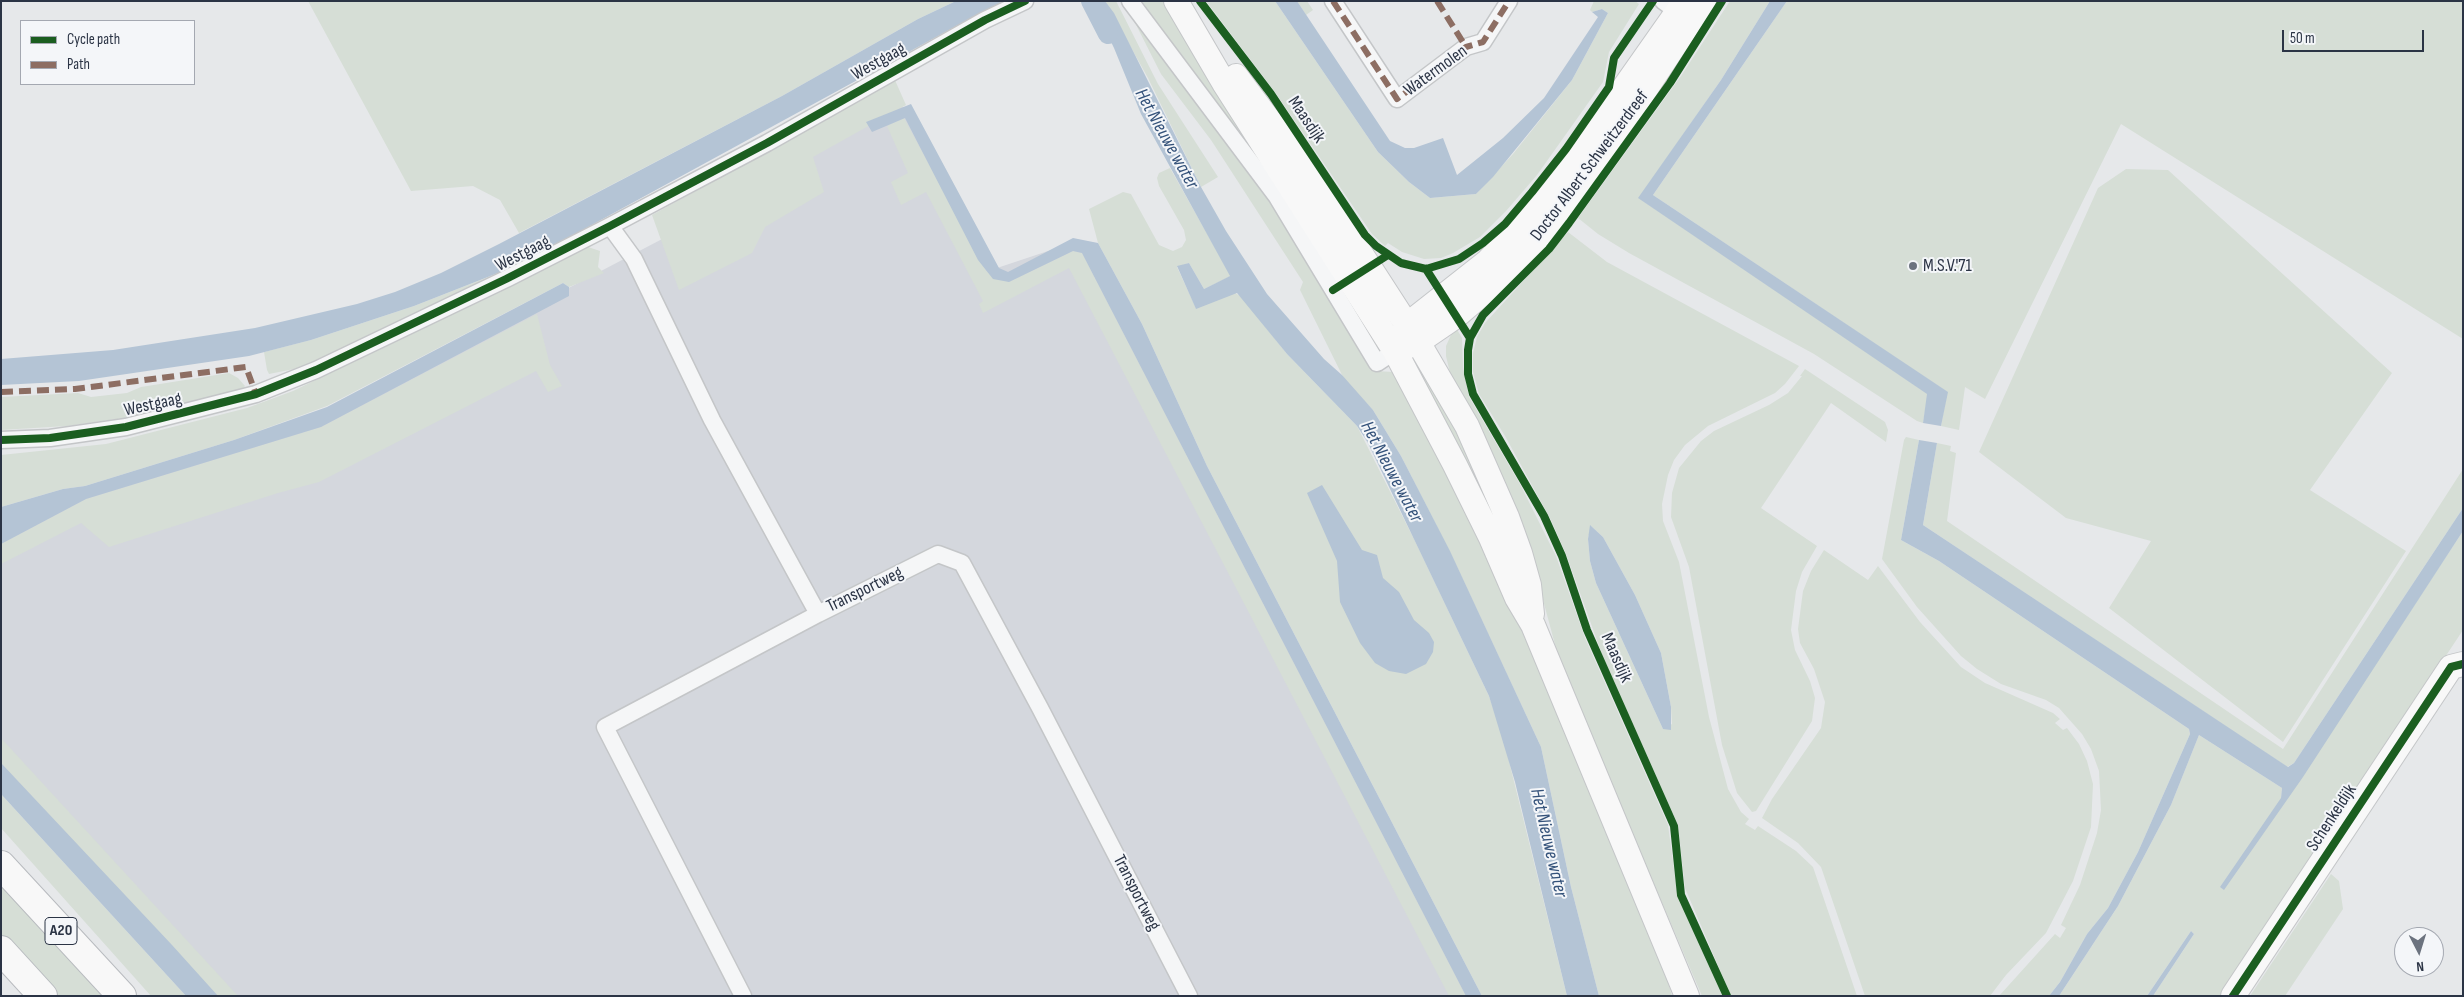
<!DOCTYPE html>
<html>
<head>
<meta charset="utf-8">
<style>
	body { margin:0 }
	#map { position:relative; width:2464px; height:997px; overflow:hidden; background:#e6e8ea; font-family:"Sofia Sans Condensed",sans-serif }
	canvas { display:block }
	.frame { position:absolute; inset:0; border:2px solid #2b3445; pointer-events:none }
	.legend { position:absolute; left:20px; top:20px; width:175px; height:65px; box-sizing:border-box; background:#f4f6f9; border:1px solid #a4a8b1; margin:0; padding:6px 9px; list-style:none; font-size:15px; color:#2b3445 }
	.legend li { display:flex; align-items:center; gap:10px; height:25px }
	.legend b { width:25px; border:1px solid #a4a8b1 }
	.north { position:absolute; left:2394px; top:927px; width:50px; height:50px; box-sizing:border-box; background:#f4f6f9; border:1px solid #a4a8b1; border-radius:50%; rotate:175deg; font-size:14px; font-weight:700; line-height:20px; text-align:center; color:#2b3445 }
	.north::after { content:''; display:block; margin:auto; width:18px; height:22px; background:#6c737f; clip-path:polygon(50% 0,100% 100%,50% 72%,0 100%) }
	.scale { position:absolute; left:2282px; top:30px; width:142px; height:22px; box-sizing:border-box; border:2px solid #2b3445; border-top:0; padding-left:6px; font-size:15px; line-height:18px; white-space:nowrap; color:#2b3445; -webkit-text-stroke:4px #f4f6f9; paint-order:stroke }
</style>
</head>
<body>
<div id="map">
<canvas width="2464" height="997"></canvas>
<div class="frame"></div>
<ul class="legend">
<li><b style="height:6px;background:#1b5e20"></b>Cycle path</li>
<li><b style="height:6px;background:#8d6e63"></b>Path</li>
</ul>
<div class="north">N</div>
<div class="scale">50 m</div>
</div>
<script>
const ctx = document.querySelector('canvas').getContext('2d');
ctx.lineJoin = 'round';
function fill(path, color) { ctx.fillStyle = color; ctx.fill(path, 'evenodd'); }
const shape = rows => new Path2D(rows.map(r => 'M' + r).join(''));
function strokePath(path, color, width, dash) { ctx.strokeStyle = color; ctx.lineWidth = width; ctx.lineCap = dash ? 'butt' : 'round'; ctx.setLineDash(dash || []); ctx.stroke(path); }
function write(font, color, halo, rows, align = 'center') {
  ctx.font = font + ' "Sofia Sans Condensed",sans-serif'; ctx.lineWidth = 4; ctx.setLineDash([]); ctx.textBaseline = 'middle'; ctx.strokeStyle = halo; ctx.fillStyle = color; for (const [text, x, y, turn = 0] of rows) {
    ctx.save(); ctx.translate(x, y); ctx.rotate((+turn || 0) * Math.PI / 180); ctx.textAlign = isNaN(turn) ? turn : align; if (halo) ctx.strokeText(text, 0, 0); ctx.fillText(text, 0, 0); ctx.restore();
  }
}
const built = shape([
	[902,106,994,269,1078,241,1472,996,194,996,1,786,1,525,318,419,666,237]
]);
const green = shape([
	[308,1,956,1,918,19,782,96,519,233,500,200,473,186,411,191],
	[1105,1,1116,1,1158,84,1218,177,1201,187,1148,78],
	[1142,1,1165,1,1264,167,1194,77],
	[1206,1,1275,1,1378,152,1409,182,1430,198,1476,194,1513,154,1572,80,1608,13,1602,9,1592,12,1590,10,1594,1,1635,1,1639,4,1609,52,1603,82,1537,175,1506,211,1480,237,1453,253,1441,258,1424,259,1402,252,1388,243,1385,246,1372,234,1275,92],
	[1297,1,1307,1,1313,10,1306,15],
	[1730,1,1770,1,1721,80,1639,198,1928,394,1923,423,1917,421,1814,354,1629,253,1598,234,1578,218,1681,76],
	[1787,1,2463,1,2463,339,2121,124,1985,399,1965,387,1959,430,1941,426,1947,392,1653,195],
	[1125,3,1273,200,1376,371,1393,372,1483,532,1665,971,1672,996,1599,996,1571,887,1541,747,1450,552,1401,456,1373,410,1345,381,1302,294,1300,290,1303,282,1211,140,1161,74],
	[894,78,906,105,813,157,824,192,765,227,752,253,679,290,652,215,800,134],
	[904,118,987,272,1009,282,1073,251,1082,253,1466,996,1449,996,1069,268,983,313,979,304,983,301,926,192,901,205,891,182,908,173,887,126],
	[1170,168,1231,276,1204,289,1189,263,1177,267,1196,308,1235,293,1242,297,1287,354,1357,426,1415,541,1489,696,1503,737,1567,996,1482,996,1207,466,1142,324,1098,243,1089,209,1123,192,1131,194,1159,245,1173,251,1182,247,1186,240,1184,230,1159,186,1157,178,1159,173],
	[2126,169,2168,170,2392,373,2310,490,2406,551,2283,742,2109,608,2151,541,2066,518,1979,452,2098,188],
	[1568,232,1607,262,1799,366,1785,384,1775,393,1708,426,1685,445,1674,460,1668,475,1662,504,1663,521,1679,562,1709,717,1728,789,1741,812,1749,819,1745,824,1755,830,1758,826,1796,851,1813,867,1857,996,1731,996,1685,888,1678,825,1604,660,1566,554,1551,520,1505,436,1479,394,1473,372,1473,353,1477,337,1485,323],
	[1591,526,1603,537,1635,595,1661,653,1671,707,1672,724,1663,729,1596,583,1590,561,1588,539],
	[588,247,600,251,598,267,604,273,569,287,563,283,327,406,234,440,85,486,63,489,1,507,1,455,106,444,247,408,293,391],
	[498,273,502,274,339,354,294,369,269,374,267,370,264,352,311,340,414,306],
	[537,314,550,365,562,386,548,392,536,371,319,482,278,493,109,547,81,523,1,564,1,544,86,499,321,427],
	[1455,326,1462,338,1463,367,1469,397,1521,486,1556,556,1585,638,1668,825,1677,891,1723,996,1702,996,1561,667,1535,570,1450,373,1446,356,1446,346],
	[1805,369,1885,422,1888,430,1886,442,1831,403,1761,508,1817,546,1802,572,1796,591,1791,630,1795,650,1810,681,1815,698,1812,721,1807,729,1756,811,1752,812,1737,793,1722,745,1689,567,1671,517,1672,493,1679,468,1701,441,1714,431,1769,405,1788,393,1802,376,1800,376],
	[1427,370,1486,489,1522,589,1416,376],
	[229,373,238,378,245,386,241,391,166,412,67,426,1,430,1,397,78,393,91,397,127,393,141,387],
	[1906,437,1919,440,1901,540,1939,561,2189,729,2190,734,2138,852,2108,908,2087,934,2060,982,2049,996,1999,996,2055,934,2060,938,2066,928,2061,925,2080,885,2097,833,2101,810,2099,771,2091,749,2082,734,2059,708,2046,700,2001,684,1977,669,1961,656,1917,607,1882,559,1904,440],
	[1937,443,1951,446,1950,451,1956,453,1947,521,2283,749,2463,469,2463,508,2294,763,2287,767,1923,525],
	[2463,531,2463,630,2220,996,2153,996,2194,934,2191,931,2147,996,2059,996,2118,906,2171,805,2199,735,2282,788,2281,798,2289,795],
	[1824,550,1868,580,1878,566,1920,622,1961,667,1985,683,2053,713,2060,719,2055,723,2063,730,2067,728,2079,744,2087,761,2093,784,2091,827,2073,881,2046,933,2006,975,1990,996,1865,996,1821,867,1798,843,1762,818,1772,799,1821,728,1825,702,1814,669,1800,643,1798,629,1803,591,1811,571],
	[1,738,238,996,218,996,1,763],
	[1,794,186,996,151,996,1,828],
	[2331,874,2339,881,2343,909,2285,996,2250,996],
	[1,886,88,980,102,996,55,996,1,934]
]);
const water = shape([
	[956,1,1006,1,982,12,502,274,498,273,414,306,311,340,249,356,79,381,1,385,1,359,113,350,255,328,357,304,395,292,441,273,499,244,782,96,918,19],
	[1091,1,1105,1,1114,13,1201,187,1226,231,1267,294,1324,359,1342,375,1373,410,1401,456,1450,551,1541,747,1571,887,1599,996,1567,996,1515,782,1489,696,1368,443,1357,426,1287,354,1237,293,1196,309,1177,266,1189,263,1204,289,1230,276,1141,114,1114,48],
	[1275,1,1297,1,1390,141,1405,148,1414,148,1443,138,1457,175,1503,138,1544,98,1598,17,1592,12,1602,9,1608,13,1572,80,1493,177,1476,194,1430,198,1409,182,1378,152],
	[1770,1,1787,1,1653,195,1948,392,1941,426,1923,423,1927,394,1638,198,1721,80],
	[911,104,999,268,1008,272,1073,238,1098,243,1142,324,1207,466,1482,996,1466,996,1082,253,1073,251,1009,282,993,279,978,260,905,118,872,132,866,122],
	[563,283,569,287,569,296,321,427,86,499,1,544,1,507,63,489,85,486,234,440,327,407],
	[1919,440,1937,443,1923,525,2288,767,2294,763,2463,508,2463,531,2303,777,2224,890,2220,887,2281,798,2282,788,2199,735,2171,805,2118,906,2059,996,2049,996,2060,982,2087,934,2108,908,2138,852,2190,734,2189,729,1939,561,1901,540],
	[1322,485,1362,550,1377,555,1383,578,1399,592,1414,620,1429,633,1434,642,1433,652,1426,664,1406,674,1389,671,1375,663,1360,643,1340,602,1337,561,1307,493],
	[1590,525,1603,537,1635,595,1661,653,1671,707,1671,730,1663,729,1596,583,1590,561,1588,539],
	[1,763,172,945,218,996,186,996,1,794],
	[2191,931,2194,934,2153,996,2147,996]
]);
const canal = shape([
	[1091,1,1108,34]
]);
const street = shape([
	[1130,1,1277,197,1377,363,1395,351],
	[1333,1,1397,99,1466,47,1483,42,1509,1],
	[1663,1,1685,17],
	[610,226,634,259,712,420,818,614],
	[1,440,50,438,126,427,256,394,316,370,506,279,610,226,767,143,985,20,1025,1],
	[743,996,605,727,818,614,938,554,962,563,1040,708,1189,996]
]);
const secondary = shape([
	[1176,1,1224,83,1395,351,1455,465,1491,538,1517,598,1533,625,1687,996],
	[1236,76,1310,175,1418,342,1467,426,1507,517,1520,553,1529,585,1532,614],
	[1400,340,1407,325,1487,262,1543,203,1685,1],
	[1404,348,1418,342,1456,316,1490,287,1526,252,1559,215,1594,167,1704,1],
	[2233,996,2451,667,2463,664]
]);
const highway = shape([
	[1,865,122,996],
	[1,950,43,996]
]);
const quiet = shape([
	[1333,1,1397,99,1466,47,1483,42,1509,1],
	[1437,1,1466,47],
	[1,392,75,389,246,367,256,394]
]);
const cycleway = shape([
	[1200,1,1271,94,1365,235,1376,246,1401,263,1426,269,1459,259,1483,243,1505,224,1532,192,1566,149,1609,87,1614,58,1653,1],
	[1722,1,1670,83,1569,223,1549,249,1483,315,1470,338,1468,350,1468,374,1473,394,1544,516,1562,556,1587,630,1674,826,1681,895,1727,996],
	[1426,269,1470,338],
	[1333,290,1388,255],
	[1,440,50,438,126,427,256,394,316,370,506,279,610,226,767,143,985,20,1025,1],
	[2233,996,2451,667,2463,664]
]);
const markers = [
	[1913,266,5,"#6c737f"]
];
const shields = [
	[61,931,32]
];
const shieldNames = [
	["A20",61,931]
];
const streetNames = [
	["Westgaag",879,62,-29],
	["Watermolen",1436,71,-36],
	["Maasdijk",1306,120,56],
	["Doctor Albert Schweitzerdreef",1590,166,-53],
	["Westgaag",523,254,-27],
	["Westgaag",153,405,-12],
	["Transportweg",865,590,-26],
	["Maasdijk",1616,658,66],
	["Schenkeldijk",2332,818,-57],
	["Transportweg",1136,893,63]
];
const poiNames = [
	["M.S.V.'71",1923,266]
];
const waterNames = [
	["Het Nieuwe water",1166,139,61],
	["Het Nieuwe water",1391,472,62],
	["Het Nieuwe water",1548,843,77]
];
fill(built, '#d4d7dd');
fill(green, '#d6ded6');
fill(water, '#b4c4d5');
strokePath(canal, '#b4c4d5', 20);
strokePath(street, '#c4c6c8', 19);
strokePath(secondary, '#c4c6c8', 26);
strokePath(highway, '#b8bbbf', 30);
strokePath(street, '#f5f6f7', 16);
strokePath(secondary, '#f8f8f8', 24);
strokePath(highway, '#f8f8f8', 28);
strokePath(quiet, '#8d6e63', 6, [12, 6]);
strokePath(cycleway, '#1b5e20', 8);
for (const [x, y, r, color] of markers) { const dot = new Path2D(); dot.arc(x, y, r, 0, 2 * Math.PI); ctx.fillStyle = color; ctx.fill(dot); strokePath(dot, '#f4f6f9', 2); }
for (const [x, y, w] of shields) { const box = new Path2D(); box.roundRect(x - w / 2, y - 13.5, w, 27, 4); ctx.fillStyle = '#f4f6f9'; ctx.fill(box); strokePath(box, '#2b3445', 1); }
write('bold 16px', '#2b3445', null, shieldNames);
write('18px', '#2b3445', '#f4f6f9', streetNames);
write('18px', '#2b3445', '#f4f6f9', poiNames, 'left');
write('italic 19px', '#34527a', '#f4f6f9', waterNames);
</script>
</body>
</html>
